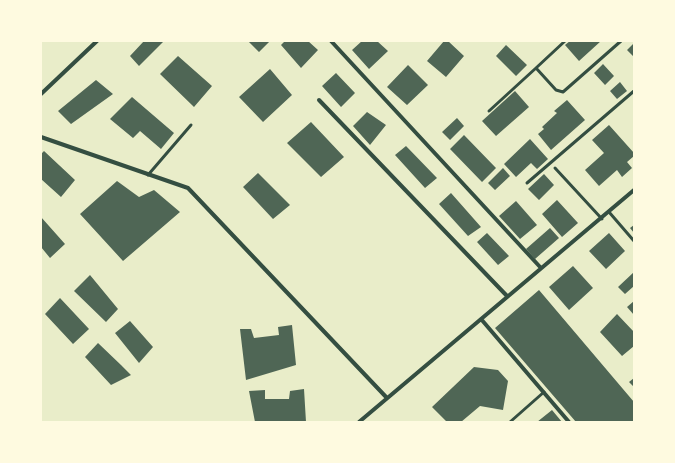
<!DOCTYPE html>
<html>
<head>
<meta charset="utf-8">
<style>
	body { margin:0 }
	#map { position:relative; width:675px; height:463px; overflow:hidden; background:#e9edc9; font-family:Bitter,serif }
	canvas { display:block }
	.frame { position:absolute; inset:0; border:42px solid #fefae0; pointer-events:none }
</style>
</head>
<body>
<div id="map">
<canvas width="675" height="463"></canvas>
<div class="frame"></div>
</div>
<script>
const ctx = document.querySelector('canvas').getContext('2d');
ctx.lineJoin = 'round';
function fill(path, color) { ctx.fillStyle = color; ctx.fill(path, 'evenodd'); }
const shape = rows => new Path2D(rows.map(r => 'M' + r).join(''));
function strokePath(path, color, width, dash) { ctx.strokeStyle = color; ctx.lineWidth = width; ctx.lineCap = dash ? 'butt' : 'round'; ctx.setLineDash(dash || []); ctx.stroke(path); }
const building = shape([
	[144,41,164,41,139,66,130,56],
	[248,41,270,41,259,52],
	[285,41,308,41,318,50,301,68,281,45],
	[362,41,377,41,388,51,369,69,352,50],
	[444,41,448,41,464,56,446,77,427,61],
	[570,41,601,41,579,61,565,45],
	[634,43,634,57,627,50],
	[506,45,527,65,516,76,496,56],
	[178,56,212,86,194,107,160,74],
	[603,64,614,76,605,85,594,73],
	[408,65,428,85,407,105,387,87],
	[270,69,292,95,263,122,239,97],
	[336,73,355,93,341,107,322,86],
	[96,80,113,94,71,124,58,111],
	[620,82,627,91,617,99,610,91],
	[515,91,529,107,496,136,482,121],
	[132,97,174,133,161,149,140,131,133,138,110,119],
	[567,100,585,120,551,150,538,134,544,129,542,127,557,113,554,111],
	[367,112,386,125,370,145,353,126],
	[457,118,464,126,450,140,442,132],
	[311,122,344,157,321,177,287,143],
	[609,125,634,153,634,156,627,162,632,168,622,177,617,170,599,186,585,170,604,153,592,140],
	[464,135,496,168,482,182,450,149],
	[530,139,548,159,537,169,531,163,516,177,504,164],
	[406,146,437,178,425,188,395,155],
	[44,151,75,180,61,197,41,179,41,154],
	[503,168,510,176,495,190,488,183],
	[258,173,290,205,273,219,243,187],
	[544,174,554,185,539,200,528,189],
	[117,181,139,197,154,190,180,212,123,261,80,214],
	[451,193,481,227,468,236,439,204],
	[557,200,578,223,562,237,542,214],
	[516,201,537,225,520,239,499,216],
	[41,217,65,244,50,258,41,247],
	[634,225,634,233,630,228],
	[550,228,559,238,535,259,526,249],
	[487,233,509,256,498,265,477,242],
	[609,233,625,251,606,269,589,251],
	[573,266,593,288,569,310,549,287],
	[634,272,634,286,625,294,618,287],
	[90,275,118,309,106,322,74,291],
	[539,290,634,402,634,422,576,422,495,328],
	[60,298,89,329,73,344,45,314],
	[634,301,634,315,627,307],
	[617,314,634,332,634,346,622,356,600,332],
	[130,321,153,347,139,363,115,333],
	[292,325,296,365,246,380,240,329,251,329,254,338,279,335,278,327],
	[98,343,121,365,131,375,111,385,85,357],
	[474,367,498,370,508,381,503,410,480,406,461,422,447,422,432,407],
	[634,378,634,387,629,382],
	[304,389,306,422,255,422,249,391,265,390,265,399,289,399,290,391],
	[552,410,562,422,537,422]
]);
const service = shape([
	[536,68,565,41],
	[489,111,536,68,556,90,563,92,621,41],
	[555,168,602,219],
	[148,175,191,125],
	[527,183,634,91],
	[609,212,634,241],
	[510,422,544,392]
]);
const minor = shape([
	[331,41,541,268],
	[41,94,97,41],
	[319,100,507,296],
	[41,137,188,188,387,398],
	[481,319,569,422],
	[359,422,634,190]
]);
fill(building, '#4f6655');
strokePath(service, '#344e41', 3);
strokePath(minor, '#344e41', 4);
</script>
</body>
</html>
